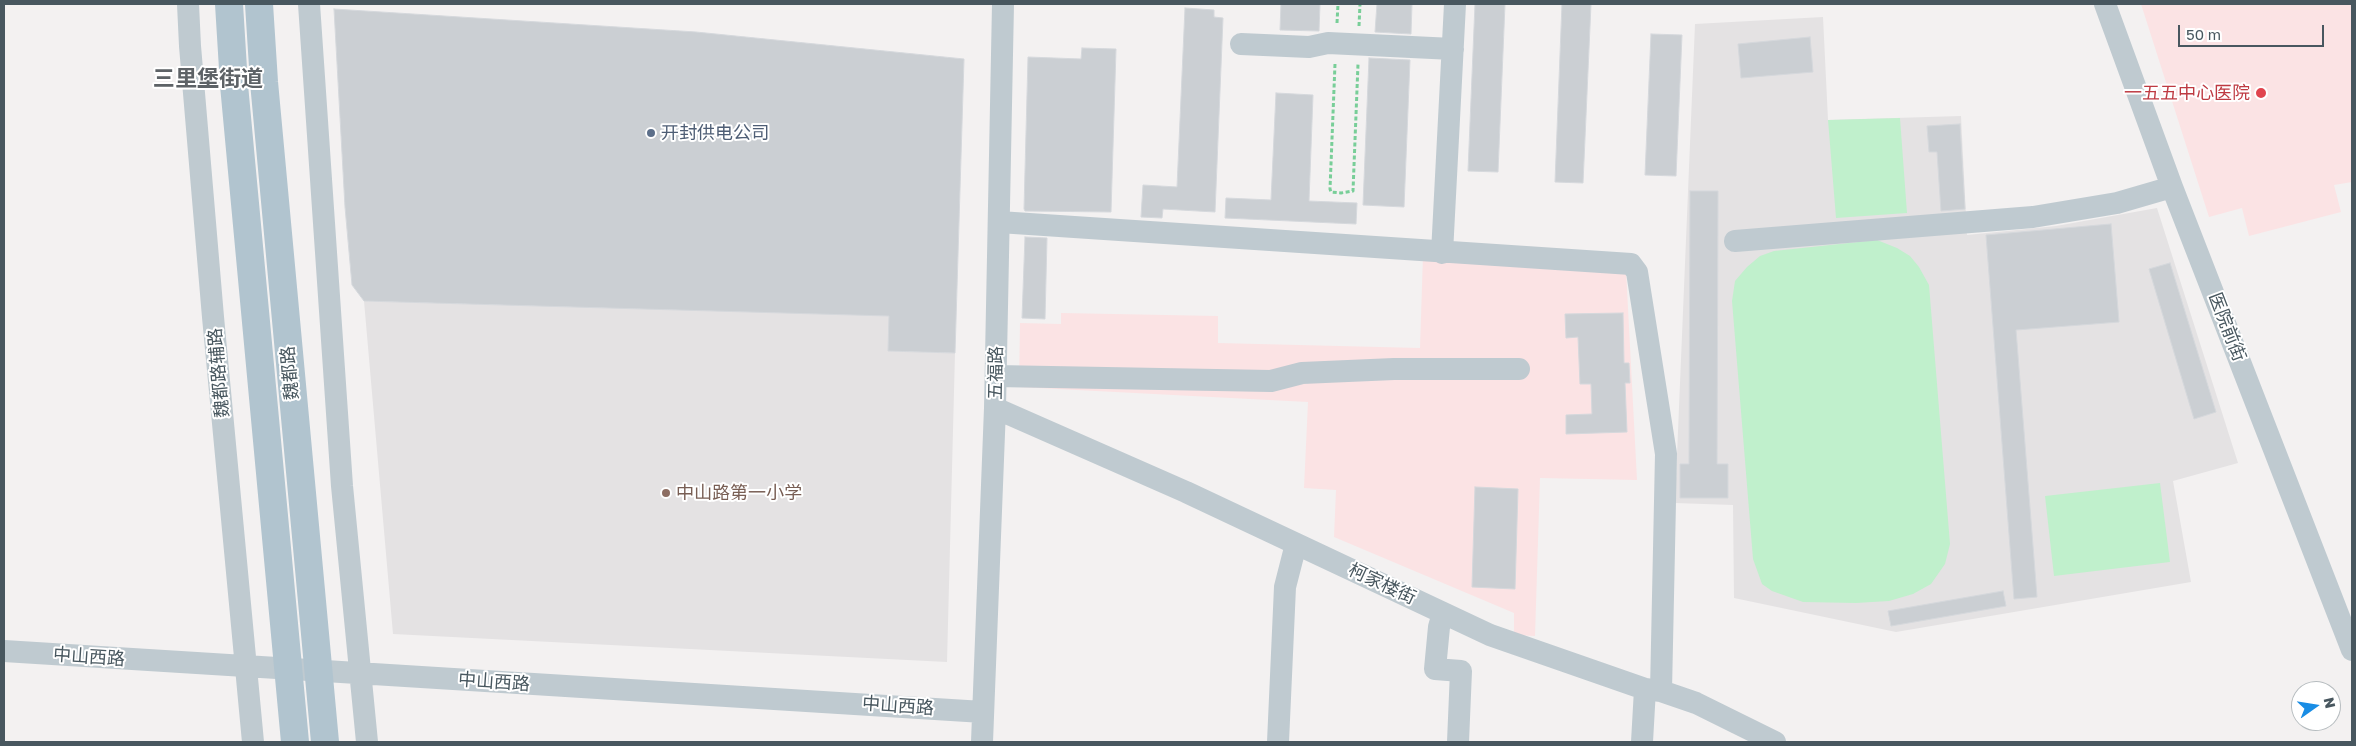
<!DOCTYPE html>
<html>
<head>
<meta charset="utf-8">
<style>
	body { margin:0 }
	#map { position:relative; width:2356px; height:746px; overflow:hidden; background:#f3f1f1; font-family:"Golos Text",sans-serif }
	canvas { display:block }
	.frame { position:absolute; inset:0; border:5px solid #48575f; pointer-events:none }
	.north { position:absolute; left:2291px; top:681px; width:50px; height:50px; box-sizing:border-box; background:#fff; border:1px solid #b6bcbf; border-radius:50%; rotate:77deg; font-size:14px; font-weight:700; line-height:20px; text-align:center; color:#48575f }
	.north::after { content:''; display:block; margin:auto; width:18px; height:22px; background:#198de5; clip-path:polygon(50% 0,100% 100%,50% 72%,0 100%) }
	.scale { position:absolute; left:2178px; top:25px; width:146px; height:22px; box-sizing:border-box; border:2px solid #48575f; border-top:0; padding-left:6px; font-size:15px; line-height:18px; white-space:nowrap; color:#48575f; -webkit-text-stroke:4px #fff; paint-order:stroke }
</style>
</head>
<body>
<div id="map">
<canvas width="2356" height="746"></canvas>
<div class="frame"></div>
<div class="north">N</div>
<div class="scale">50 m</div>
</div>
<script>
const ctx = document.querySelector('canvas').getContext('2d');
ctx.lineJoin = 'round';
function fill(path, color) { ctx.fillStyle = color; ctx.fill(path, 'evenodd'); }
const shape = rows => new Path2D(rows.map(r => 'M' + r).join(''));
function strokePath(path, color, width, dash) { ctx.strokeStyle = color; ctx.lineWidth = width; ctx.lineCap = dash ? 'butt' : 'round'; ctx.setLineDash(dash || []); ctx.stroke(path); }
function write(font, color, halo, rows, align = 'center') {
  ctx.font = font + ' "Golos Text","Noto Sans SC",sans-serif'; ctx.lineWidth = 4; ctx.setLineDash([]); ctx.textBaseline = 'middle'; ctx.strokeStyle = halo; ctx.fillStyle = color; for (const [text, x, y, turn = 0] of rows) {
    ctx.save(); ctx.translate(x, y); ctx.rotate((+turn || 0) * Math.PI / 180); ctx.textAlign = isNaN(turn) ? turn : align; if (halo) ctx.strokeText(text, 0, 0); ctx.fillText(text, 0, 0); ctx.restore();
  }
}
const education = shape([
	[1823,17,1828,120,1961,116,1967,235,2056,226,2157,208,2238,463,2173,481,2191,582,1896,632,1734,598,1733,505,1675,503,1695,24],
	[364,301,889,315,889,351,955,353,947,662,393,634]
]);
const medical = shape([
	[2141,4,2352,4,2352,182,2334,185,2341,212,2249,236,2242,208,2209,217],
	[1423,255,1626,270,1637,480,1540,478,1535,636,1514,635,1514,613,1334,537,1336,490,1304,488,1308,402,1019,387,1020,323,1061,324,1061,313,1218,316,1218,343,1420,348]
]);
const green = shape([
	[1900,118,1907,213,1836,218,1828,120],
	[1877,240,1897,248,1910,256,1919,267,1929,285,1950,544,1945,564,1931,584,1913,594,1889,601,1856,603,1803,602,1772,591,1762,584,1753,559,1732,301,1735,281,1747,267,1760,256,1774,251],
	[2160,483,2170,562,2054,576,2045,496]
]);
const building = shape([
	[1281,4,1320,4,1319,31,1280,30,1281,4],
	[1377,4,1412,4,1411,34,1375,32,1377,4],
	[1475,4,1505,4,1498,172,1468,171,1475,4],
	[1562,4,1591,4,1583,183,1555,182,1562,4],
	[1185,8,1214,10,1214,17,1223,18,1215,212,1163,209,1162,218,1141,217,1143,185,1177,187,1185,8],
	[334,9,696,32,964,59,955,353,888,351,889,316,364,301,352,285,345,207,334,9],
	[1651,34,1682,35,1676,176,1645,175,1651,34],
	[1810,37,1813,72,1741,78,1738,44,1810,37],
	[1082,48,1116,49,1111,212,1025,211,1024,209,1028,57,1081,59,1082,48],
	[1369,58,1410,60,1404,207,1363,205,1369,58],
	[1276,93,1313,95,1309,201,1357,203,1356,224,1225,218,1226,198,1271,200,1276,93],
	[1960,124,1965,209,1941,211,1937,152,1929,152,1927,126,1960,124],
	[1690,191,1718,191,1717,464,1728,464,1728,498,1680,498,1680,464,1689,464,1690,191],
	[2111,224,2119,322,2016,330,2037,597,2014,599,1986,235,2111,224],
	[1025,237,1047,238,1045,319,1022,318,1025,237],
	[2170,263,2216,412,2194,419,2149,269,2170,263],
	[1623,313,1624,363,1629,363,1630,383,1625,383,1627,432,1566,434,1566,415,1592,414,1591,384,1580,384,1578,337,1566,338,1565,314,1623,313],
	[1475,487,1518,489,1515,589,1472,587,1475,487],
	[2003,591,2006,606,1891,626,1888,611,2003,591]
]);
const path = shape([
	[1337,23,1338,4],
	[1359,26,1360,4],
	[1335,64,1330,189,1331,192,1341,193,1353,191,1358,64]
]);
const minor = shape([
	[188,4,190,46,213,317,253,742],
	[309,4,342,486,367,742],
	[2105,4,2172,187,2352,650],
	[1241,44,1309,47,1328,43,1453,49],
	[999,222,1631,264,1637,272,1666,454,1661,691],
	[1735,241,2033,217,2117,203,2172,187],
	[1442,253,1455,4],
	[996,376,1271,381,1302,373,1394,369,1519,369],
	[995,408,1186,492,1490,635,1645,689,1661,691,1696,703,1775,742],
	[1443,613,1439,627,1435,669,1461,671,1458,742],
	[4,651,983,712],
	[982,742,995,408,1003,4],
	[1278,742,1285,587,1296,544],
	[1642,742,1645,689]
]);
const major = shape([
	[229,4,234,85,295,742],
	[259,4,264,82,325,742]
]);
const markers = [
	[2261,93,6,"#e0444e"],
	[651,133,5,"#5c6f8a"],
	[666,493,5,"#8d6e63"]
];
const healthNames = [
	["一五五中心医院",2250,93]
];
const serviceNames = [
	["开封供电公司",661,133]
];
const streetNames = [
	["医院前街",2227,327,69],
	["魏都路辅路",219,373,-95],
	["魏都路",290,373,-95],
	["五福路",996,373,-89],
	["柯家楼街",1382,584,25],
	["中山西路",89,657,4],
	["中山西路",494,682,4],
	["中山西路",898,706,4]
];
const educationNames = [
	["中山路第一小学",676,493]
];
const districtNames = [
	["三里堡街道",208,79]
];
fill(education, '#e4e2e3');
fill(medical, '#fbe3e4');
fill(green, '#c0f0cc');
fill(building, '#cbcfd3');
strokePath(building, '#d5d8dc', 1);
strokePath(path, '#78ce98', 3, [4, 2.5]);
strokePath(minor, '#bfcad0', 22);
strokePath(major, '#b1c4cf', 28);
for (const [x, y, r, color] of markers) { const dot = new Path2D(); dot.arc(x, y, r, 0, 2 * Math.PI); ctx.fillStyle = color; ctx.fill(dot); strokePath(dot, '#fff', 2); }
write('18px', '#be3a42', '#fff', healthNames, 'right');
write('18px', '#4e5e75', '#fff', serviceNames, 'left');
write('18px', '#48575f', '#fff', streetNames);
write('18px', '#785e54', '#fff', educationNames, 'left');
write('bold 22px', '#5d6266', '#fff', districtNames);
</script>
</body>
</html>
